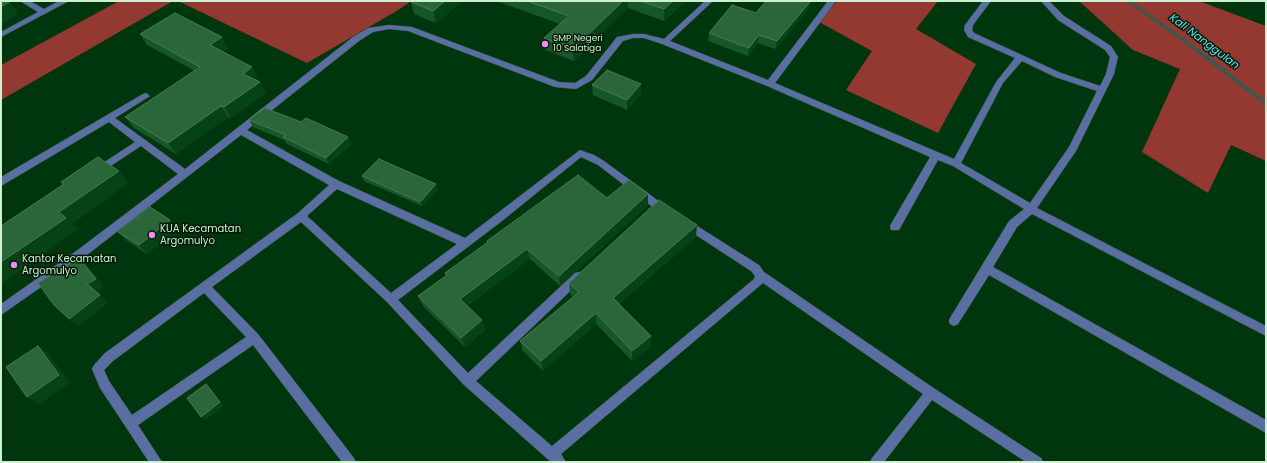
<!DOCTYPE html>
<html>
<head>
<meta charset="utf-8">
<style>
	body { margin:0 }
	#map { position:relative; width:1267px; height:463px; overflow:hidden; background:#00360d; font-family:Poppins,sans-serif }
	canvas { display:block }
	.frame { position:absolute; inset:0; border:2px solid #cff1d2; pointer-events:none }
</style>
</head>
<body>
<div id="map">
<canvas width="1267" height="463"></canvas>
<div class="frame"></div>
</div>
<script>
const ctx = document.querySelector('canvas').getContext('2d');
ctx.lineJoin = 'round';
function fill(path, color) { ctx.fillStyle = color; ctx.fill(path, 'evenodd'); }
const shape = rows => new Path2D(rows.map(r => 'M' + r).join(''));
function strokePath(path, color, width, dash) { ctx.strokeStyle = color; ctx.lineWidth = width; ctx.lineCap = dash ? 'butt' : 'round'; ctx.setLineDash(dash || []); ctx.stroke(path); }
function write(font, color, halo, rows, align = 'center') {
  ctx.font = font + ' Poppins,sans-serif'; ctx.lineWidth = 3; ctx.setLineDash([]); ctx.textBaseline = 'middle'; ctx.strokeStyle = halo; ctx.fillStyle = color; for (const [text, x, y, turn = 0] of rows) {
    ctx.save(); ctx.translate(x, y); ctx.rotate((+turn || 0) * Math.PI / 180); ctx.textAlign = isNaN(turn) ? turn : align; if (halo) ctx.strokeText(text, 0, 0); ctx.fillText(text, 0, 0); ctx.restore();
  }
}
const forest = shape([
	[119,1,173,1,1,100,1,65],
	[178,1,411,1,400,9,307,63],
	[837,1,938,1,916,29,976,64,938,133,846,90,872,51,819,22],
	[1079,1,1199,1,1266,26,1266,161,1231,145,1208,193,1142,152,1180,69,1133,50]
]);
const stream = shape([
	[1125,1,1131,1,1187,40,1266,101,1266,106,1183,42,1125,1]
]);
const minor = shape([
	[20,1,30,1,44,9,59,1,69,1,1,37,1,32,38,12,20,1],
	[705,1,713,1,670,41,768,80,828,1,836,1,775,83,954,159,996,82,1015,58,968,37,964,30,965,25,983,1,991,1,973,25,972,30,974,33,1061,73,1100,86,1106,74,1110,57,1105,50,1058,20,1041,1,1049,1,1064,16,1111,46,1118,57,1114,74,1076,151,1037,208,1266,326,1266,336,1032,214,1017,227,993,267,1266,420,1266,433,989,275,958,324,954,326,950,324,949,321,950,318,1009,221,1024,209,953,166,938,160,899,230,891,230,890,227,891,224,930,157,767,86,662,44,644,38,633,38,623,41,592,80,576,89,555,87,408,31,389,29,373,32,359,41,247,130,339,181,465,238,580,150,594,155,604,161,660,202,662,205,660,208,654,208,598,165,581,157,502,221,398,300,468,373,575,273,579,272,583,273,584,276,583,279,476,381,552,446,754,279,755,276,751,271,682,226,681,223,682,220,686,219,759,265,764,272,935,389,1041,458,1043,462,1026,462,932,400,884,462,870,462,872,458,923,394,763,283,561,454,566,462,551,462,464,385,387,302,301,222,212,287,258,334,354,458,356,462,342,462,253,345,138,425,162,462,149,462,100,388,92,369,94,365,105,353,298,213,329,185,241,135,87,255,1,315,1,304,79,249,178,174,141,146,100,173,94,173,92,171,94,169,135,142,109,122,1,186,1,177,143,94,146,93,150,96,115,118,185,169,353,37,368,28,389,25,412,27,559,82,575,83,586,76,617,37,633,34,644,34,664,39,705,1],
	[1022,61,1055,77,1097,91,1069,147,1030,203,961,163,1003,83,1022,61],
	[337,189,457,244,391,293,307,216,337,189],
	[204,293,246,337,132,415,109,381,104,370,113,361,204,293]
]);
const wall = shape([
	[462,1,436,23,414,14,411,2],
	[496,1,686,1,664,21,628,8,574,61,545,50,544,38,560,24],
	[810,2,808,10,775,49,758,43,748,56,708,41,709,33],
	[140,34,228,48,222,52,258,78,255,80,266,93,231,118,228,117,176,154,134,128,125,117,195,71,147,45],
	[641,84,641,94,627,110,593,95,592,85],
	[249,120,301,122,348,137,351,144,329,164,287,144,284,140,253,127],
	[362,176,438,189,422,206,364,181],
	[607,198,648,205,560,286,530,259,467,306,486,329,465,347,423,306,418,296,446,276,445,273,487,243,487,241],
	[170,220,178,229,147,254,126,240,118,232],
	[696,237,619,304,651,336,651,346,632,361,596,324,543,371,523,351,520,341,573,297,570,294,569,283]
]);
const shadedWall = shape([
	[445,1,462,1,436,23,433,11],
	[623,1,628,1,628,8,574,61,573,49],
	[673,1,686,1,664,21,664,9],
	[9,2,19,14,1,24,1,7],
	[810,2,808,10,775,49,777,41],
	[759,35,758,43,748,56,749,48],
	[222,37,228,48,216,56,210,45],
	[252,67,258,78,249,84,243,74],
	[260,82,266,93,231,118,224,107],
	[641,84,641,94,627,110,627,100],
	[221,106,228,117,176,154,168,143],
	[348,137,351,144,329,164,326,158],
	[119,171,129,183,72,224,78,229,1,284,1,262,59,212],
	[436,184,438,189,422,206,420,202],
	[648,194,648,205,560,286,559,276],
	[170,220,178,229,147,254,139,245],
	[697,225,696,237,613,309,613,298],
	[527,249,530,259,464,308,460,299],
	[79,258,87,266,104,286,96,292,87,284],
	[100,295,108,303,78,326,69,319],
	[596,313,596,324,543,371,541,361],
	[482,320,486,329,465,347,461,338],
	[651,336,651,346,632,361,632,351],
	[38,346,49,354,70,383,39,404,27,397],
	[206,384,210,388,224,406,206,420,201,417]
]);
const building = shape([
	[1,1,7,1,9,2,1,7,1,1],
	[413,1,445,1,433,11,411,2,413,1],
	[527,1,623,1,573,49,544,38,569,16,527,1],
	[640,1,673,1,664,9,640,1],
	[766,1,807,1,810,2,777,41,759,35,749,48,709,33,732,5,756,13,766,1],
	[175,13,222,37,210,45,252,67,243,74,260,82,224,107,221,106,168,143,125,117,200,67,140,34,175,13],
	[607,70,641,84,627,100,592,85,607,70],
	[265,108,301,122,306,118,348,137,326,158,283,137,286,135,249,120,265,108],
	[98,157,119,171,59,212,66,218,1,262,1,226,64,184,61,182,98,157],
	[379,159,436,184,420,202,362,176,379,159],
	[578,175,607,198,629,180,648,194,559,276,527,249,460,299,482,320,461,338,418,296,447,275,445,273,488,242,487,241,578,175],
	[659,200,697,225,613,298,651,336,632,351,596,313,541,361,520,341,579,292,569,283,659,200],
	[150,207,170,220,139,245,118,232,150,207],
	[79,258,96,279,87,284,100,295,69,319,54,305,38,283,79,258],
	[38,346,59,375,27,397,6,367,38,346],
	[206,384,220,402,201,417,187,398,206,384]
]);
const markers = [
	[545,44,4,"#f38af2"],
	[152,235,4,"#f38af2"],
	[14,265,4,"#f38af2"]
];
const farPoinames = [
	["SMP Negeri",553,39],
	["10 Salatiga",553,49]
];
const poiNames = [
	["KUA Kecamatan",160,229],
	["Argomulyo",160,241],
	["Kantor Kecamatan",22,259],
	["Argomulyo",22,271]
];
const waterNames = [
	["Kali Nanggulan",1204,42,37]
];
fill(forest, '#933931');
fill(stream, '#40554e');
strokePath(minor, '#21542d', 1);
fill(minor, '#5b6ea1');
fill(wall, '#165628');
fill(shadedWall, '#054215');
fill(building, '#2a663a');
strokePath(building, '#447c52', 1);
for (const [x, y, r, color] of markers) { const dot = new Path2D(); dot.arc(x, y, r, 0, 2 * Math.PI); ctx.fillStyle = color; ctx.fill(dot); strokePath(dot, '#001904', 1.5); }
write('9px', '#cff1d2', '#001904', farPoinames, 'left');
write('10px', '#cff1d2', '#001904', poiNames, 'left');
write('italic 11px', '#55e4f7', '#001904', waterNames);
</script>
</body>
</html>
